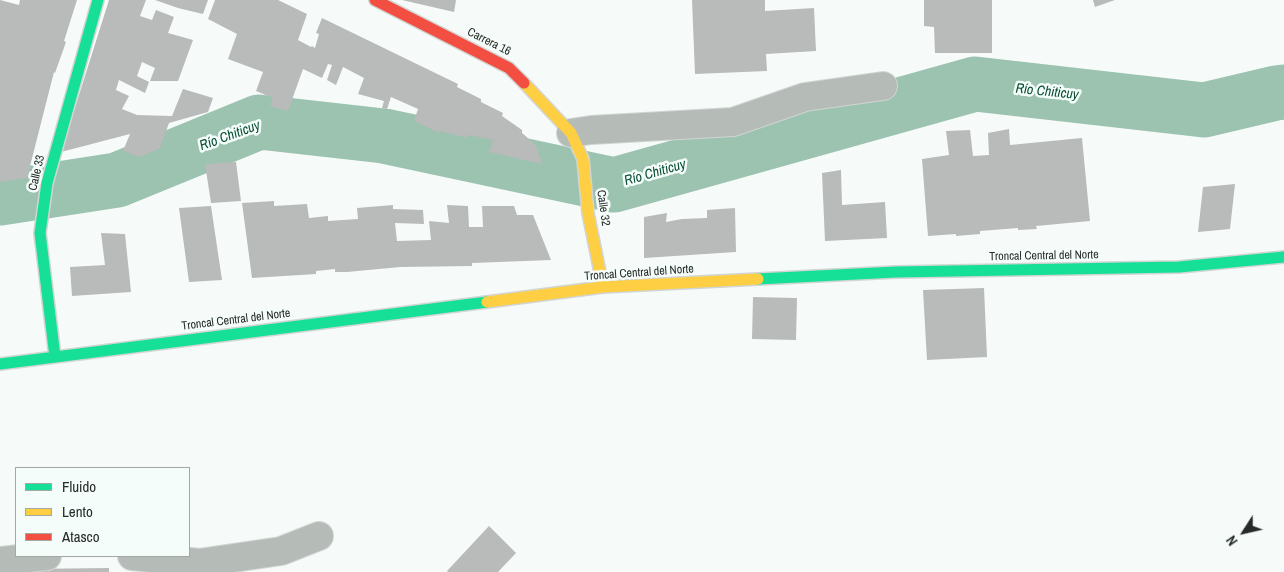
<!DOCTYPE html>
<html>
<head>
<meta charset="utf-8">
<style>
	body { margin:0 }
	#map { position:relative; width:1284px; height:572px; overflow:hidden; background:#f6fbf9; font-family:"Archivo Narrow",sans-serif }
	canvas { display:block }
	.legend { position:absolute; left:15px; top:467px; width:175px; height:90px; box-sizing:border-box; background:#f4fdf9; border:1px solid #a2a9a5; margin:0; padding:6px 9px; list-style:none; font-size:15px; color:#262a28 }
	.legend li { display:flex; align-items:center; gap:10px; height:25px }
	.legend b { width:25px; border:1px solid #a2a9a5 }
	.north { position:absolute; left:1219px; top:507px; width:50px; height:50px; -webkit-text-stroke:4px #f4fdf9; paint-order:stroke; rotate:235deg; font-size:14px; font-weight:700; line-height:20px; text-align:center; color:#262a28 }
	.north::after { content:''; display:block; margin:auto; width:18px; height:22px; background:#262a28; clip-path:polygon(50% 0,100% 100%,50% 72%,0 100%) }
</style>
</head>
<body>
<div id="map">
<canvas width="1284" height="572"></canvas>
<ul class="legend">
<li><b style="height:6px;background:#16e098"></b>Fluido</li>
<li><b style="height:6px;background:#ffcf43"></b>Lento</li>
<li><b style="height:6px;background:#f24e42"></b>Atasco</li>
</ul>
<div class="north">N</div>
</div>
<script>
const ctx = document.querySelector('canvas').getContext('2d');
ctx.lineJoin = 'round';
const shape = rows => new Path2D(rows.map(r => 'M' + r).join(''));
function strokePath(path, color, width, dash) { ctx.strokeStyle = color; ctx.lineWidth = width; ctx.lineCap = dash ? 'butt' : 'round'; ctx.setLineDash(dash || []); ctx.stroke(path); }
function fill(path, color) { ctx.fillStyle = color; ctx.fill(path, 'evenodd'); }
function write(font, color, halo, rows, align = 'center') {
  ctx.font = font + ' "Archivo Narrow",sans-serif'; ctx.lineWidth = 5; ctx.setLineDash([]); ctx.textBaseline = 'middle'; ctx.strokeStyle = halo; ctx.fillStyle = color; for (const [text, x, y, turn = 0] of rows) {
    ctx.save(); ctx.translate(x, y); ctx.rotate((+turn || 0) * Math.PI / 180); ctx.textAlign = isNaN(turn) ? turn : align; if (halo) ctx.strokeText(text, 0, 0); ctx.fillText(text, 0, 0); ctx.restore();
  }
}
const river = shape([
	[0,198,117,180,259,122,384,136,614,185,975,84,1204,110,1276,93,1284,92]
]);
const building = shape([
	[0,0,19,5,20,0,77,0,64,41,66,42,55,73,54,72,27,178,0,182],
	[109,0,146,0,140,16,152,20,156,10,174,17,168,33,193,40,178,81,150,81,155,68,142,62,137,76,149,82,145,93,119,80,116,90,129,96,122,109,137,115,172,116,183,89,213,98,208,112,169,123,160,148,140,157,123,151,130,134,61,152],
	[155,0,208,0,203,14,178,8],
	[215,0,278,0,307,14,298,40,311,47,312,46,315,48,319,34,316,33,322,18,458,84,457,87,481,99,481,102,503,113,502,116,522,130,522,133,536,145,542,164,489,152,493,140,468,135,467,138,440,131,439,133,414,121,418,109,391,97,387,109,382,108,384,101,358,94,364,78,343,67,336,85,327,80,332,65,328,64,322,78,303,69,288,111,270,106,273,98,256,91,263,72,228,59,237,34,208,19],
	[402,0,456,0,454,12],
	[692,0,765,0,765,11,814,8,816,51,766,54,767,71,695,74],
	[924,0,992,0,992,53,935,53,934,27,924,26],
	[1093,0,1115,0,1095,7],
	[1009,129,1010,145,1082,138,1090,221,1036,226,1037,229,1018,230,1018,228,980,231,980,234,956,236,956,234,928,236,922,159,949,155,946,131,970,130,973,156,989,155,988,133],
	[236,162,241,201,211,203,205,164],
	[841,170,842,205,885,202,887,238,825,241,822,173],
	[1235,184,1230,229,1198,232,1203,187],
	[274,201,274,206,307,204,309,218,328,216,328,221,358,219,357,208,393,205,393,209,423,210,424,224,395,223,397,241,431,240,429,221,449,223,447,205,468,206,469,227,483,227,482,206,514,206,517,215,533,215,551,260,472,263,472,266,400,267,347,272,335,272,335,269,326,270,316,271,316,274,252,278,242,203],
	[211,206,222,280,189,282,179,208],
	[735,208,736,252,644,258,644,217,667,213,666,222,682,219,707,218,707,210],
	[101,233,125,234,131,292,72,296,70,267,105,265],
	[984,288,987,357,927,360,923,290],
	[753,297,797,298,796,340,752,339],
	[489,526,516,553,498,572,448,572,447,571],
	[109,568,109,572,25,572,25,569]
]);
const street = shape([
	[571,133,591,130,733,122,805,97,883,86],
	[132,556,199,563,281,551,319,536],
	[0,561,47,556]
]);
const fast = shape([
	[758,279,896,272,1179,267,1284,257],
	[55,357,40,233,47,183,98,0],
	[0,364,487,302]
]);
const slow = shape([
	[524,83,571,133,583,159,588,213,603,287],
	[487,302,603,287,758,279]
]);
const jam = shape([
	[375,0,509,68,524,83]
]);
const streetNames = [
	["Carrera 16",489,42,27],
	["Calle 33",37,173,-77],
	["Calle 32",603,208,82],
	["Troncal Central del Norte",1044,256,-1],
	["Troncal Central del Norte",639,273,-4],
	["Troncal Central del Norte",236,320,-7]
];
const waterNames = [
	["Río Chiticuy",1047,92,6],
	["Río Chiticuy",230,136,-20],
	["Río Chiticuy",655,173,-16]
];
strokePath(river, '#9cc2b0', 55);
fill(building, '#b9baba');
strokePath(street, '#d1d5d3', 30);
strokePath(fast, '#d1d5d3', 14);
strokePath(slow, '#d1d5d3', 14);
strokePath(jam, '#d1d5d3', 14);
strokePath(street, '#b5bcb8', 28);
strokePath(fast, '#16e098', 11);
strokePath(slow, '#ffcf43', 11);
strokePath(jam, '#f24e42', 11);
write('12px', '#262a28', '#f4fdf9', streetNames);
write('italic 14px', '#074c33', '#f4fdf9', waterNames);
</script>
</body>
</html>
